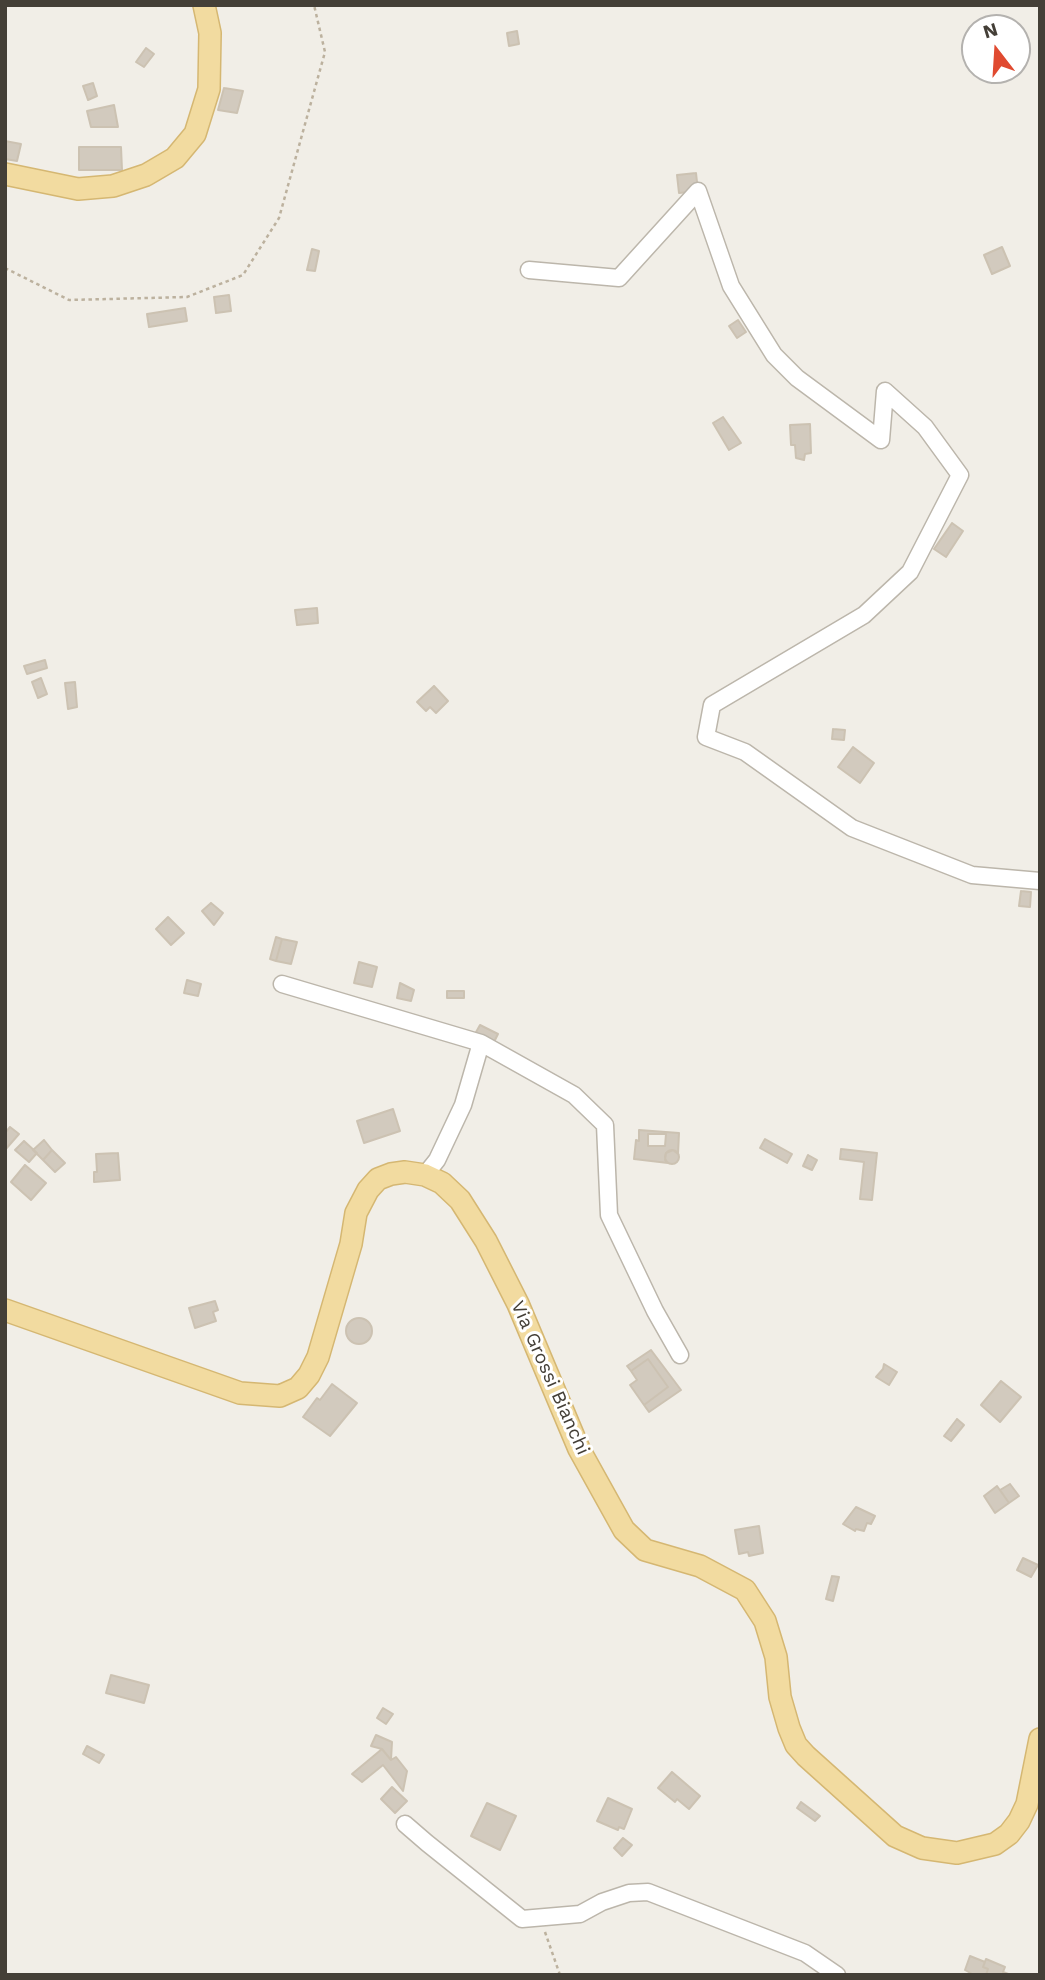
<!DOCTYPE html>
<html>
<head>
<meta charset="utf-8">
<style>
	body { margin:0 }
	#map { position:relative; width:1045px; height:1980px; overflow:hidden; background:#f1eee7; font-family:"Work Sans",sans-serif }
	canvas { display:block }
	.frame { position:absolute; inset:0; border:7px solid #443f37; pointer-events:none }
	.north { position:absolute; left:961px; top:14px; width:70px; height:70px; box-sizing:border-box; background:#fff; border:2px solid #b4b2af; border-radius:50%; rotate:343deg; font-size:19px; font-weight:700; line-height:28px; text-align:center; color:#443f37 }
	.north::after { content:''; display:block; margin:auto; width:24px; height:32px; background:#e04a30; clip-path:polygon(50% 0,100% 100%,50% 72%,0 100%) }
</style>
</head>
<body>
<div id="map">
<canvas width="1045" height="1980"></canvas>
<div class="frame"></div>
<div class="north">N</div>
</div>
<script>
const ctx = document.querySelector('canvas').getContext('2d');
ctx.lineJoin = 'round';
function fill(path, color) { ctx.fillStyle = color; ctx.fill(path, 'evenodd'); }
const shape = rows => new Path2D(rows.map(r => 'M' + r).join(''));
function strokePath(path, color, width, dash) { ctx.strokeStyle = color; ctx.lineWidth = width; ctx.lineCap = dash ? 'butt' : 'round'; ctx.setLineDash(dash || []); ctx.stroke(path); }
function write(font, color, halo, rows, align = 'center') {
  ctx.font = font + ' "Work Sans",sans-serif'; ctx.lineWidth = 6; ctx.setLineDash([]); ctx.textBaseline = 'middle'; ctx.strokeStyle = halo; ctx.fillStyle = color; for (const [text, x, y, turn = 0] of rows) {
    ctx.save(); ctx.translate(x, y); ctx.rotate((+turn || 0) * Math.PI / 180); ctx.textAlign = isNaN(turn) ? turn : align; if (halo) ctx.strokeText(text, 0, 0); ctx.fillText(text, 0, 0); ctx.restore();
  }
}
const building = shape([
	[517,31,519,44,509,46,507,33,517,31],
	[146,48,154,54,144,67,136,62,146,48],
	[93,83,97,96,88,100,83,86,93,83],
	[224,88,243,91,237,113,218,110,224,88],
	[114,105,118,127,91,127,87,111,114,105],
	[5,141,21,144,17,161,5,159,5,141],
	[79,147,121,147,122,170,79,170,79,147],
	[696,173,698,191,679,193,677,175,696,173],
	[1002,247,1010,266,992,274,984,255,1002,247],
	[312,249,319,251,315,271,307,270,312,249],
	[229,295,231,311,216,313,214,297,229,295],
	[185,308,187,321,149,327,147,314,185,308],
	[738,320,746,332,737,338,729,326,738,320],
	[723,417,741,443,729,450,713,423,723,417],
	[810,424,811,453,805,454,804,460,796,458,795,445,791,445,790,425,810,424],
	[952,523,963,531,946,557,934,549,952,523],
	[317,608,318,623,297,625,295,610,317,608],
	[45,660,47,668,27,674,24,666,45,660],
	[41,678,47,694,38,698,32,682,41,678],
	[75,682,77,707,68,709,65,683,75,682],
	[434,686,448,701,436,713,430,707,426,711,417,702,434,686],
	[833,729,845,730,844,740,832,739,833,729],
	[853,747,874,763,860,783,838,767,853,747],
	[1021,891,1031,892,1030,907,1019,906,1021,891],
	[211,903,223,913,214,925,202,911,211,903],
	[168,917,184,933,171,945,156,929,168,917],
	[276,937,282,939,276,961,270,959,276,937],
	[282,939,297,942,291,964,276,961,282,939],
	[359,962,377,967,372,987,354,983,359,962],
	[187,980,201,984,198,996,184,993,187,980],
	[400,983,414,990,411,1001,397,998,400,983],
	[447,991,464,991,464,998,447,998,447,991],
	[480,1025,498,1034,493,1044,475,1034,480,1025],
	[393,1109,400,1131,364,1143,357,1121,393,1109],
	[10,1127,19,1134,5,1150,5,1133,10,1127],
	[639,1130,679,1133,678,1154,673,1150,666,1153,665,1160,668,1163,634,1159,636,1140,639,1141,639,1130],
	[648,1134,666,1134,665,1146,648,1146,648,1134],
	[765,1139,792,1154,787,1163,760,1148,765,1139],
	[44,1140,52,1150,43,1160,33,1150,44,1140],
	[24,1141,37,1153,29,1162,15,1150,24,1141],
	[841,1149,877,1153,872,1200,860,1199,864,1162,840,1159,841,1149],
	[52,1150,65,1163,55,1172,43,1160,52,1150],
	'665 1157a7 7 0 1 1 14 0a7 7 0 1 1-14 0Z',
	[118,1153,120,1180,94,1182,94,1172,97,1172,96,1154,118,1153],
	[808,1155,817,1160,812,1170,803,1166,808,1155],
	[25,1165,46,1183,31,1200,11,1182,25,1165],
	[215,1301,218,1310,213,1312,216,1321,195,1328,189,1308,215,1301],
	'346 1331a13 13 0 1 1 26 0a13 13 0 1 1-26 0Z',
	[651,1350,681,1390,649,1412,644,1405,668,1387,648,1359,631,1371,627,1366,651,1350],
	[648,1359,668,1387,644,1405,630,1385,637,1380,631,1371,648,1359],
	[884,1364,897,1372,889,1385,876,1377,883,1369,884,1364],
	[1001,1381,1021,1397,1000,1422,981,1405,1001,1381],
	[332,1384,357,1403,330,1436,303,1417,317,1398,320,1400,332,1384],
	[957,1419,964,1425,951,1441,944,1436,957,1419],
	[1010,1484,1019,1496,1009,1503,1000,1490,1010,1484],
	[997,1486,1009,1503,995,1513,984,1496,997,1486],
	[856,1507,875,1516,871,1524,867,1523,864,1531,856,1529,855,1531,843,1524,856,1507],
	[759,1526,763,1553,749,1556,748,1552,739,1554,735,1530,759,1526],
	[1023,1558,1038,1565,1031,1577,1017,1570,1023,1558],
	[832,1576,839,1577,833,1601,826,1599,832,1576],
	[111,1675,149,1685,144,1703,106,1693,111,1675],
	[383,1708,393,1714,386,1724,377,1718,383,1708],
	[376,1735,392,1742,391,1760,382,1749,371,1746,376,1735],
	[87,1746,104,1755,99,1763,83,1754,87,1746],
	[382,1749,391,1760,396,1757,407,1771,403,1791,383,1765,362,1782,352,1774,382,1749],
	[672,1772,700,1796,689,1809,677,1799,675,1802,658,1788,672,1772],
	[392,1787,407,1801,395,1813,381,1799,392,1787],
	[608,1798,632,1809,624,1829,619,1827,618,1830,597,1821,608,1798],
	[801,1802,820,1816,815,1821,797,1808,801,1802],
	[487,1803,516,1816,500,1850,471,1836,487,1803],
	[623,1838,632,1845,622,1856,614,1848,623,1838],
	[970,1956,985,1962,983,1967,988,1969,986,1975,974,1975,965,1970,970,1956],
	[986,1959,1005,1967,1003,1972,1011,1975,986,1975,988,1969,983,1967,986,1959]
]);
const path = shape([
	[5,268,69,300,187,297,243,275,279,218,325,52,314,5],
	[545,1932,560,1975]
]);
const minor = shape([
	[529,270,619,278,698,191,731,286,774,355,797,378,881,440,885,391,925,427,960,475,910,572,864,615,712,705,706,737,745,752,852,828,972,875,1040,881],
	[282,984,481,1043,463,1105,437,1160,425,1175],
	[481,1043,574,1095,605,1125,609,1215,655,1311,680,1355],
	[405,1824,427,1843,522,1919,580,1914,602,1902,629,1893,648,1892,805,1953,837,1975]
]);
const major = shape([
	[5,174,78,189,113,186,146,175,175,158,195,134,209,89,210,33,204,5],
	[5,1310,240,1393,280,1396,298,1388,309,1375,318,1357,351,1244,356,1213,368,1190,378,1179,391,1174,405,1172,425,1175,442,1183,460,1200,486,1241,518,1304,579,1449,624,1530,645,1550,700,1566,745,1590,765,1621,776,1657,780,1697,789,1728,796,1745,806,1756,895,1836,922,1848,957,1853,995,1844,1009,1834,1019,1821,1027,1804,1040,1739]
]);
const streetNames = [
	["Via Grossi Bianchi",550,1378,66]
];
fill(building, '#d2cabe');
strokePath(building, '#ccc2b2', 2);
strokePath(minor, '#bcb6ab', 19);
strokePath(major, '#d5b772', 24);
strokePath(path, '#bcb19e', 2.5, [3.5, 3.5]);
strokePath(minor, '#fff', 16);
strokePath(major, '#f2dba0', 21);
write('19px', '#443f37', '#fff', streetNames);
</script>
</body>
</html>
